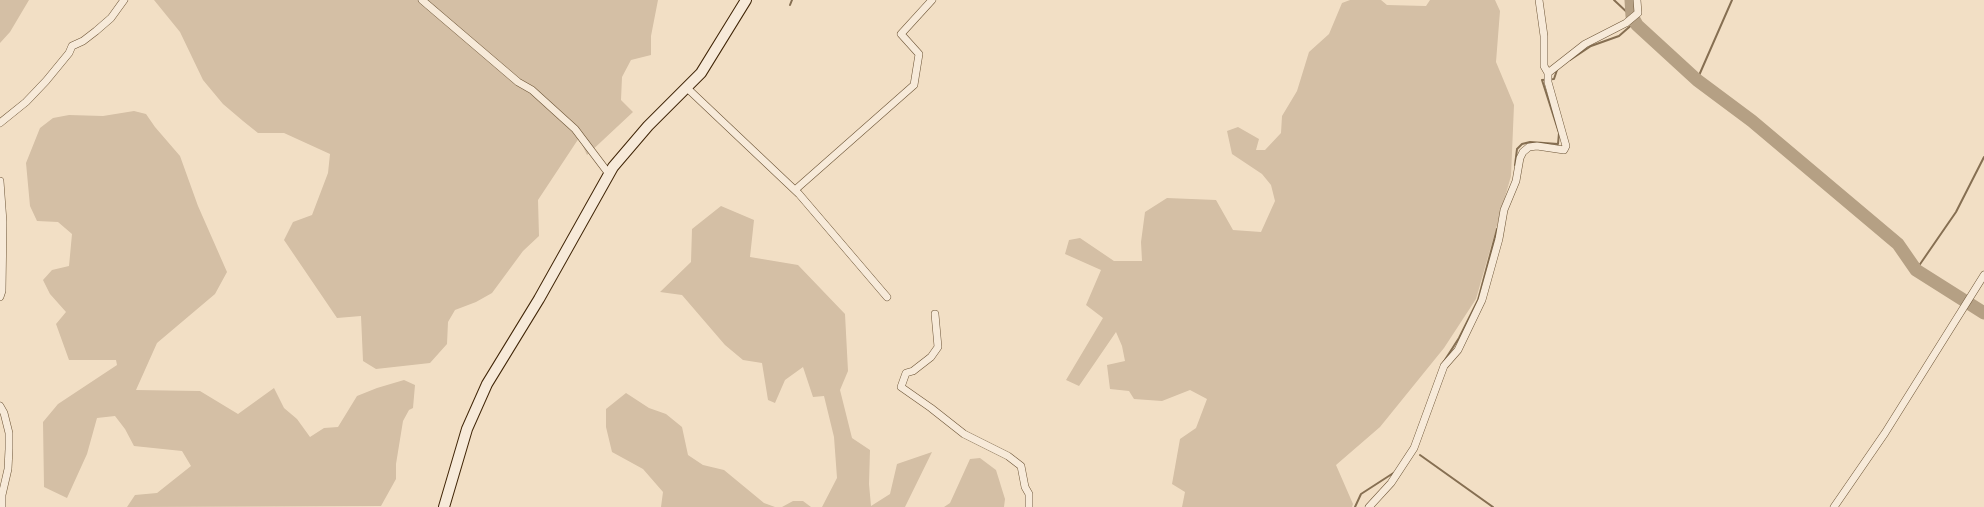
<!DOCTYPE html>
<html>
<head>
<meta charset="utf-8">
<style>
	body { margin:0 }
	canvas { display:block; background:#f2dfc5 }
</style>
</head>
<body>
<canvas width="1984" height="507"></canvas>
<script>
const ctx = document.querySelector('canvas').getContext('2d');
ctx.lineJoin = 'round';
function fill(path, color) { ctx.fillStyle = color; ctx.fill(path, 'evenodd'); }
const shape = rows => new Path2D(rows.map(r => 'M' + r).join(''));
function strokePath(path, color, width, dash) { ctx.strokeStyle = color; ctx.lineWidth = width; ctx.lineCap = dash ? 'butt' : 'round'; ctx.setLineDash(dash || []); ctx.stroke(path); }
const green = shape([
	[0,0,29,0,10,32,0,43],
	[154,0,658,0,651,36,651,55,631,60,622,77,621,100,633,112,587,155,579,138,538,200,539,236,523,251,492,293,476,302,455,310,448,322,447,344,430,363,376,369,363,361,361,316,337,318,284,240,293,222,312,215,328,173,330,154,284,133,258,133,243,121,223,104,203,80,180,32],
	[1350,0,1381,0,1387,5,1426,6,1430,0,1495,0,1500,11,1496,62,1514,105,1511,176,1476,299,1444,348,1380,427,1336,465,1353,504,1352,507,1182,507,1185,492,1172,484,1180,439,1196,428,1207,399,1190,390,1162,401,1134,399,1129,391,1110,389,1107,365,1125,361,1122,346,1116,332,1079,386,1066,380,1103,318,1086,305,1101,270,1065,254,1069,240,1080,238,1114,261,1142,261,1141,242,1145,212,1167,198,1216,200,1233,230,1261,232,1275,201,1271,185,1262,174,1232,154,1227,131,1238,127,1259,139,1256,150,1265,150,1281,133,1282,116,1297,91,1309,52,1329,34,1342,3],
	[134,111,146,114,155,127,180,156,198,206,227,272,215,294,157,343,136,390,200,391,238,414,274,388,284,408,297,419,310,437,324,428,338,427,357,396,377,388,404,380,415,385,413,408,409,410,403,421,396,464,396,479,381,506,127,507,135,495,157,493,191,466,182,451,134,446,125,429,115,416,97,418,87,454,67,498,44,487,43,422,58,404,117,365,116,360,69,360,56,324,66,312,50,294,43,280,52,270,69,266,72,234,58,222,37,221,30,206,26,163,40,128,53,118,69,115,103,116],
	[721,206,754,220,750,257,798,265,845,314,848,371,840,390,852,438,870,450,869,484,871,506,890,494,897,464,932,452,905,507,822,507,837,478,834,437,824,396,813,397,803,367,785,380,775,403,768,400,762,363,743,360,725,345,682,295,660,292,691,262,692,229],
	[626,393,649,408,666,414,682,427,688,455,703,465,724,470,764,503,775,507,661,507,663,492,643,469,612,452,606,427,606,409],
	[980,458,996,470,1005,499,1004,507,944,507,950,503,970,459],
	[793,501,803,501,811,507,782,507]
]);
const stream = shape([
	[1614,0,1631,16],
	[790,5,792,0],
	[1570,60,1591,46,1619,36,1635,22],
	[1697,80,1732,0],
	[1515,165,1517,149,1522,144,1530,142,1558,144,1559,133,1542,80,1554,79,1557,70],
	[1916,270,1956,212,1984,157],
	[1441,366,1459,338,1478,300,1497,229],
	[1420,455,1493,507],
	[1355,507,1361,494,1395,472]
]);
const river = shape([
	[1631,0,1632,16,1637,25,1697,80,1752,121,1898,244,1916,270,1984,313]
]);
const street = shape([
	[422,0,518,82,532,90,575,129,609,174],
	[1548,73,1585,44,1626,23,1638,13,1637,0],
	[687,88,799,194,887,297],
	[0,123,26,102,46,81,69,53,72,46,83,41,96,31,111,18,124,0],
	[0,181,3,222,2,291,0,297],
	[795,190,914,85,919,54,901,34,932,0],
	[935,314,938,347,931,357,913,371,906,373,901,387,931,408,964,434,1008,456,1021,466,1025,487,1029,494,1029,507],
	[0,406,4,413,9,433,9,449,8,469,2,495,2,507],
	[1369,507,1391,483,1414,448,1444,366,1458,350,1482,300,1499,239,1504,210,1516,181,1520,158,1523,152,1529,147,1537,146,1564,150,1566,146,1548,82,1548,73,1544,66,1544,36,1539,0],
	[1834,507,1885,433,1984,275]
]);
const secondary = shape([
	[444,507,467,429,487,384,539,299,613,167,648,126,701,73,746,0]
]);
fill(green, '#d4bfa5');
strokePath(stream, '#866f52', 2);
strokePath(river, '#b5a084', 13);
strokePath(street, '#6c5436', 8);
strokePath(secondary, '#402507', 12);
strokePath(street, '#f7ead9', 7);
strokePath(secondary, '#f7ead9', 10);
</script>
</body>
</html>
